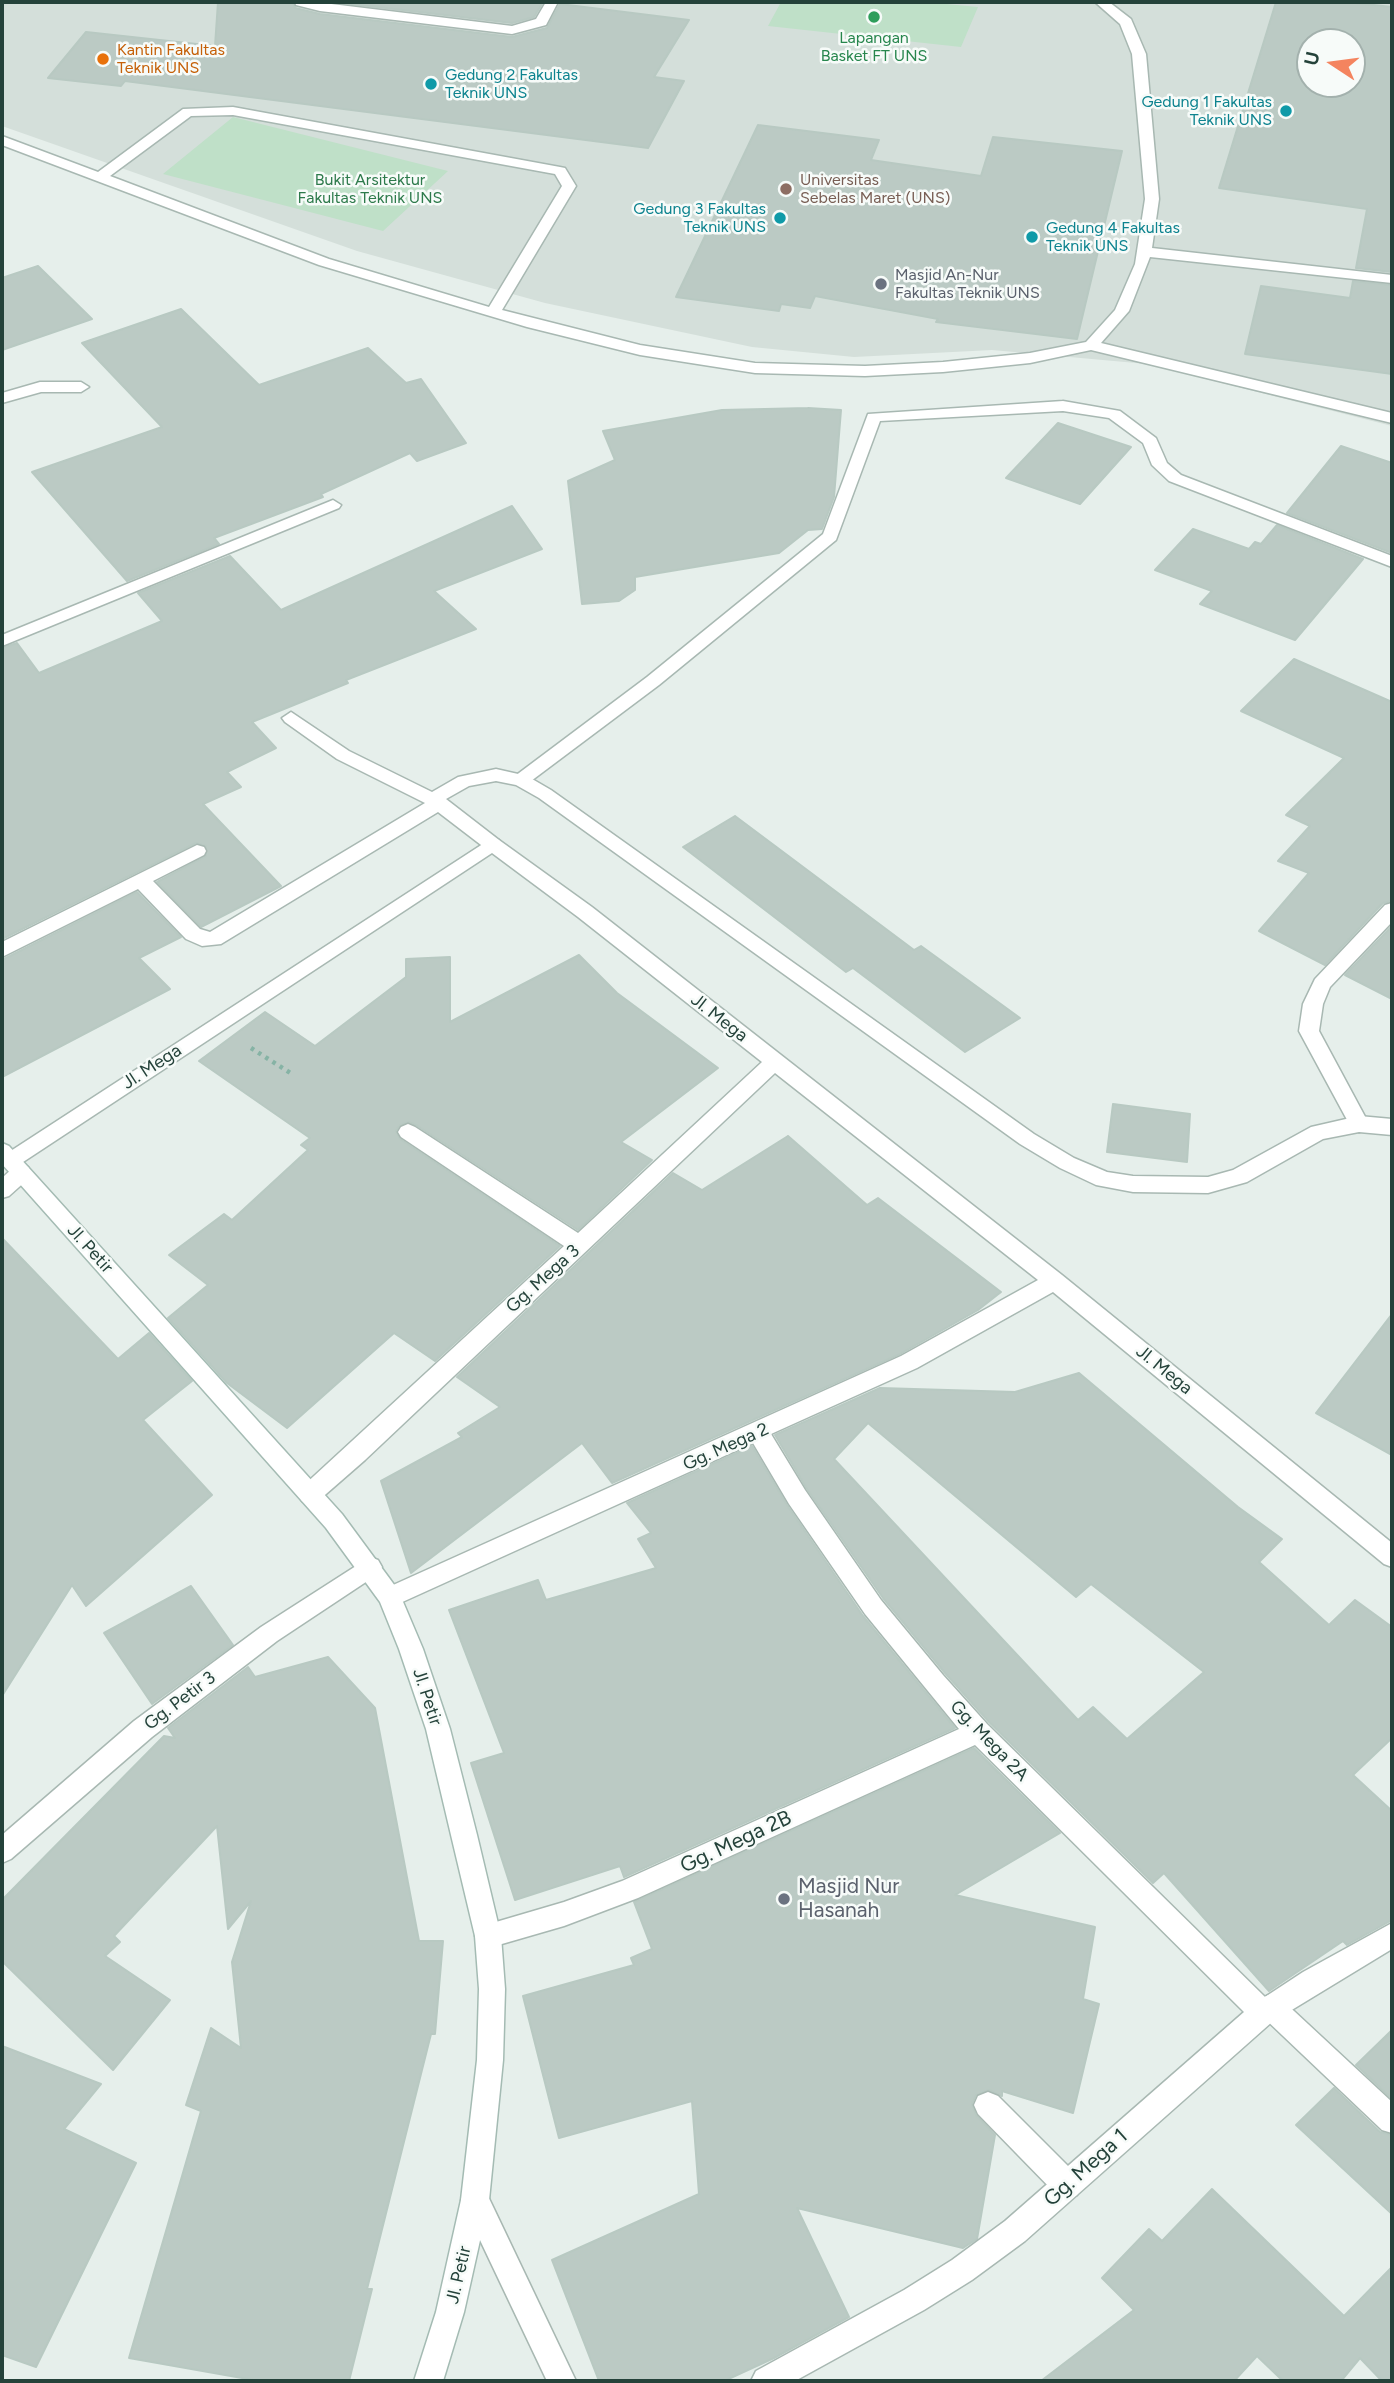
<!DOCTYPE html>
<html>
<head>
<meta charset="utf-8">
<style>
	body { margin:0 }
	#map { position:relative; width:1394px; height:2383px; overflow:hidden; background:#e6efeb; font-family:Figtree,sans-serif }
	canvas { display:block }
	.frame { position:absolute; inset:0; border:4px solid #24423a; pointer-events:none }
	.north { position:absolute; left:1296px; top:28px; width:70px; height:70px; box-sizing:border-box; background:#f7fbf9; border:2px solid #a3b1ad; border-radius:50%; rotate:283deg; font-size:19px; font-weight:700; line-height:28px; text-align:center; color:#24423a }
	.north::after { content:''; display:block; margin:auto; width:24px; height:32px; background:#f4845f; clip-path:polygon(50% 0,100% 100%,50% 72%,0 100%) }
</style>
</head>
<body>
<div id="map">
<canvas width="1394" height="2383"></canvas>
<div class="frame"></div>
<div class="north">U</div>
</div>
<script>
const ctx = document.querySelector('canvas').getContext('2d');
ctx.lineJoin = 'round';
function fill(path, color) { ctx.fillStyle = color; ctx.fill(path, 'evenodd'); }
const shape = rows => new Path2D(rows.map(r => 'M' + r).join(''));
function strokePath(path, color, width, dash) { ctx.strokeStyle = color; ctx.lineWidth = width; ctx.lineCap = dash ? 'butt' : 'round'; ctx.setLineDash(dash || []); ctx.stroke(path); }
function write(font, color, halo, rows, align = 'center') {
  ctx.font = font + ' Figtree,sans-serif'; ctx.lineWidth = 5; ctx.setLineDash([]); ctx.textBaseline = 'middle'; ctx.strokeStyle = halo; ctx.fillStyle = color; for (const [text, x, y, turn = 0] of rows) {
    ctx.save(); ctx.translate(x, y); ctx.rotate((+turn || 0) * Math.PI / 180); ctx.textAlign = isNaN(turn) ? turn : align; if (halo) ctx.strokeText(text, 0, 0); ctx.fillText(text, 0, 0); ctx.restore();
  }
}
const built = shape([
	[2,2,1392,2,1392,426,1147,364,992,350,854,357,752,347,545,303,357,251,2,126],
	[1310,42,1352,42,1352,84,1310,84]
]);
const green = shape([
	[781,2,925,2,978,7,961,47,768,26],
	[233,117,448,171,383,231,163,174]
]);
const building = shape([
	[218,2,293,2,295,8,320,14,512,37,547,28,560,4,689,20,654,77,684,81,648,148,125,81,121,86,48,78,86,32,215,46,218,2],
	[335,2,543,2,534,17,512,23,335,2],
	[1276,2,1347,2,1392,7,1392,272,1356,268,1367,209,1219,188,1276,2],
	[1310,42,1352,42,1352,84,1310,84,1310,42],
	[758,125,879,140,871,160,981,176,993,137,1122,151,1077,339,936,322,938,319,815,296,810,308,781,304,779,311,676,297,758,125],
	[38,266,92,319,2,350,2,278,38,266],
	[1353,281,1392,285,1392,374,1245,354,1261,286,1350,298,1353,281],
	[181,309,259,385,368,348,406,383,421,379,466,443,417,461,410,453,321,494,323,497,214,538,219,544,127,581,32,472,162,427,82,343,181,309],
	[808,408,841,410,834,497,822,529,808,530,779,553,635,577,635,590,619,601,582,604,568,481,615,460,603,431,722,410,808,408],
	[1058,423,1131,447,1080,504,1006,478,1058,423],
	[1341,446,1392,463,1392,553,1287,513,1341,446],
	[512,506,542,549,434,591,476,629,346,680,348,683,252,722,276,748,227,772,241,787,203,804,281,886,201,927,157,882,206,856,206,846,196,843,2,939,2,648,17,643,39,673,162,621,138,593,230,556,281,610,512,506],
	[1277,525,1363,559,1295,640,1200,604,1212,591,1155,570,1193,529,1249,549,1255,542,1261,544,1277,525],
	[1294,659,1392,702,1392,901,1383,903,1325,965,1259,931,1309,873,1278,861,1310,826,1286,815,1344,758,1241,711,1294,659],
	[735,816,914,950,921,946,1020,1018,965,1052,853,968,846,972,683,847,735,816],
	[137,892,181,937,139,958,170,989,2,1077,2,960,137,892],
	[1392,926,1392,999,1345,975,1392,926],
	[579,955,617,993,718,1068,621,1142,652,1160,578,1230,416,1125,409,1122,400,1125,396,1131,400,1139,560,1246,435,1361,394,1333,287,1428,227,1383,168,1318,208,1285,169,1255,224,1214,232,1220,308,1150,301,1145,310,1138,199,1061,265,1012,315,1046,406,977,406,959,450,957,450,1022,579,955],
	[1113,1104,1190,1114,1187,1162,1107,1152,1113,1104],
	[788,1136,867,1205,878,1198,1001,1292,978,1310,900,1354,612,1483,582,1443,411,1573,381,1481,462,1437,458,1433,500,1407,457,1377,673,1173,702,1190,788,1136],
	[2,1238,118,1359,149,1333,192,1381,143,1420,212,1495,86,1606,72,1585,2,1696,2,1238],
	[1392,1314,1392,1455,1316,1413,1392,1314],
	[1079,1373,1238,1507,1282,1539,1259,1562,1329,1625,1355,1600,1392,1627,1392,1738,1353,1775,1392,1811,1392,1920,1347,1945,1343,1941,1269,1991,1164,1873,1153,1883,989,1722,945,1673,883,1598,807,1489,775,1435,880,1388,1015,1392,1079,1373],
	[868,1423,1076,1597,1091,1584,1204,1672,1127,1739,1093,1707,1078,1720,834,1459,868,1423],
	[752,1446,787,1505,863,1616,955,1728,624,1877,620,1866,515,1900,471,1763,504,1753,449,1610,538,1580,546,1600,656,1568,638,1539,651,1533,627,1503,752,1446],
	[191,1586,233,1645,152,1704,104,1633,191,1586],
	[328,1657,375,1708,419,1941,443,1941,435,2034,431,2034,367,2289,372,2289,349,2381,259,2381,129,2358,201,2111,186,2105,211,2028,241,2048,232,1962,251,1901,228,1929,217,1826,114,1936,120,1942,105,1956,170,2000,113,2070,2,1961,2,1900,164,1736,175,1738,168,1728,248,1667,255,1677,328,1657],
	[974,1748,1060,1833,955,1895,1095,1927,1083,1999,1099,2004,1073,2113,1002,2091,1002,2096,989,2090,976,2095,972,2104,976,2115,995,2135,977,2239,963,2248,797,2208,849,2317,774,2358,724,2381,599,2381,552,2260,699,2194,692,2101,559,2138,523,1996,634,1965,631,1958,652,1949,634,1902,974,1748],
	[1392,2030,1392,2099,1356,2065,1392,2030],
	[2,2046,101,2084,64,2129,136,2163,36,2367,2,2355,2,2046],
	[1334,2088,1380,2132,1392,2135,1392,2214,1296,2125,1334,2088],
	[1212,2189,1344,2316,1392,2267,1392,2381,1382,2381,1360,2358,1341,2381,1283,2381,1257,2356,1234,2381,1041,2381,1134,2310,1102,2278,1149,2229,1162,2241,1212,2189]
]);
const path = shape([
	[251,1048,292,1074]
]);
const service = shape([
	[295,2,315,2,512,26,536,19,546,2,558,2,546,25,512,34,320,11,296,5,295,2],
	[1095,2,1109,2,1131,19,1146,54,1159,199,1152,248,1392,275,1392,283,1150,257,1129,311,1101,343,1392,413,1392,423,1091,350,1030,363,943,372,865,376,755,373,640,355,527,327,319,265,2,145,2,136,98,172,183,109,233,107,560,167,565,168,576,186,502,310,640,345,755,363,865,366,943,362,1030,353,1086,342,1115,310,1135,264,1145,199,1132,54,1120,24,1095,2],
	[233,115,555,174,562,186,489,307,329,259,110,176,191,116,233,115],
	[40,382,81,382,89,387,81,392,41,392,2,403,2,393,40,382],
	[333,500,341,505,339,508,2,646,2,635,333,500],
	[291,712,349,751,432,792,458,777,496,769,527,776,551,790,1034,1134,1074,1158,1107,1172,1133,1176,1208,1177,1233,1170,1311,1127,1359,1116,1392,1119,1392,1135,1359,1132,1323,1139,1247,1182,1208,1193,1133,1192,1096,1185,1060,1168,1020,1144,539,798,516,785,496,781,469,786,446,799,499,840,501,844,499,848,485,848,438,812,221,944,202,946,186,939,138,889,2,957,2,942,197,845,204,847,206,851,204,855,153,881,200,929,210,932,425,803,337,759,285,722,282,718,291,712],
	[1271,1994,1280,1998,1392,2102,1392,2133,1382,2130,1262,2016,1258,2007,1262,1998,1271,1994],
	[988,2092,998,2096,1077,2175,1081,2185,1077,2195,1067,2199,1057,2195,978,2114,974,2105,978,2096,988,2092]
]);
const minor = shape([
	[1063,401,1120,411,1156,438,1167,463,1181,475,1392,556,1392,567,1169,481,1152,465,1143,443,1109,418,1063,411,880,421,836,540,659,685,527,784,515,784,512,780,515,776,647,677,823,534,868,414,1063,401],
	[492,838,499,840,592,907,1062,1275,1392,1543,1392,1567,1384,1564,1053,1292,917,1368,771,1434,805,1490,881,1600,943,1675,987,1724,1265,1997,1303,1972,1392,1923,1392,1949,1272,2022,1025,2241,972,2280,924,2310,795,2381,751,2381,756,2371,904,2290,952,2260,1005,2221,1244,2012,975,1745,638,1898,564,1926,488,1948,479,1945,475,1936,479,1927,564,1902,622,1881,959,1729,865,1614,789,1504,753,1443,398,1604,390,1607,382,1604,378,1597,382,1590,901,1356,1038,1280,775,1073,365,1460,318,1501,310,1504,302,1501,298,1494,302,1487,564,1246,401,1137,398,1132,401,1127,408,1124,415,1127,578,1233,762,1062,578,917,492,853,17,1166,10,1169,2,1165,3,1156,492,838],
	[1392,903,1392,922,1330,987,1323,1004,1319,1031,1369,1124,1366,1129,1359,1132,1352,1129,1299,1031,1303,1004,1315,979,1385,905,1392,903],
	[370,1557,378,1560,382,1567,378,1574,277,1641,152,1737,11,1859,2,1863,2,1835,134,1721,261,1627,370,1557],
	[475,2186,485,2190,576,2381,547,2381,461,2200,465,2190,475,2186]
]);
const tertiary = shape([
	[21,1165,28,1167,31,1173,28,1179,9,1196,2,1198,2,1178,14,1167,21,1165]
]);
const secondary = shape([
	[2,1143,9,1146,342,1514,398,1590,423,1649,450,1729,477,1835,501,1936,505,1989,503,2060,489,2200,464,2312,443,2381,414,2381,436,2312,461,2200,477,2060,479,1989,475,1936,451,1835,426,1729,399,1649,380,1602,326,1528,2,1164,2,1143]
]);
const markers = [
	[874,17,7,"#2e9e5b"],
	[103,59,7,"#e8710a"],
	[431,84,7,"#0f9aa8"],
	[1286,111,7,"#0f9aa8"],
	[786,189,7,"#8d6e63"],
	[780,218,7,"#0f9aa8"],
	[1032,237,7,"#0f9aa8"],
	[881,284,7,"#6b7280"],
	[784,1899,7,"#6b7280"]
];
const farLeisurenames = [
	["Lapangan",874,38],
	["Basket FT UNS",874,56]
];
const farFoodnames = [
	["Kantin Fakultas",117,50],
	["Teknik UNS",117,68]
];
const farCulturenames = [
	["Gedung 2 Fakultas",445,75],
	["Teknik UNS",445,93],
	["Gedung 1 Fakultas",1272,102,"right"],
	["Teknik UNS",1272,120,"right"],
	["Gedung 3 Fakultas",766,209,"right"],
	["Teknik UNS",766,227,"right"],
	["Gedung 4 Fakultas",1046,228],
	["Teknik UNS",1046,246]
];
const farParknames = [
	["Bukit Arsitektur",370,180],
	["Fakultas Teknik UNS",370,198]
];
const farEducationnames = [
	["Universitas",800,180],
	["Sebelas Maret (UNS)",800,198]
];
const farWorshipnames = [
	["Masjid An-Nur",895,275],
	["Fakultas Teknik UNS",895,293]
];
const streetNames = [
	["Jl. Mega",719,1018,38],
	["Jl. Mega",152,1067,-33],
	["Jl. Petir",90,1249,48],
	["Gg. Mega 3",543,1279,-42],
	["Jl. Mega",1164,1370,39],
	["Gg. Mega 2",726,1447,-24],
	["Jl. Petir",427,1697,72],
	["Gg. Petir 3",180,1701,-37],
	["Gg. Mega 2A",989,1741,46],
	["Jl. Petir",459,2275,-77]
];
const nearStreetnames = [
	["Gg. Mega 2B",736,1842,-25],
	["Gg. Mega 1",1086,2168,-42]
];
const nearWorshipnames = [
	["Masjid Nur",798,1887],
	["Hasanah",798,1911]
];
fill(built, '#d4dfda');
fill(green, '#bfe0c8');
fill(building, '#bbcac4');
strokePath(building, '#b8c9c2', 2);
strokePath(service, '#a8b8b2', 3);
strokePath(minor, '#a8b8b2', 3);
strokePath(tertiary, '#a8b8b2', 3);
strokePath(secondary, '#a4bbb3', 3);
strokePath(path, '#86b3a5', 4.5, [3.5, 5]);
fill(service, '#fff');
fill(minor, '#fff');
fill(tertiary, '#fff');
fill(secondary, '#fff');
for (const [x, y, r, color] of markers) { const dot = new Path2D(); dot.arc(x, y, r, 0, 2 * Math.PI); ctx.fillStyle = color; ctx.fill(dot); strokePath(dot, '#f7fbf9', 2.5); }
write('16px', '#27864d', '#f7fbf9', farLeisurenames);
write('16px', '#c56008', '#f7fbf9', farFoodnames, 'left');
write('16px', '#0d838f', '#f7fbf9', farCulturenames, 'left');
write('16px', '#2d7a4b', '#f7fbf9', farParknames);
write('16px', '#785e54', '#f7fbf9', farEducationnames, 'left');
write('16px', '#5b616d', '#f7fbf9', farWorshipnames, 'left');
write('18px', '#24423a', '#f7fbf9', streetNames);
write('21px', '#24423a', '#f7fbf9', nearStreetnames);
write('21px', '#5b616d', '#f7fbf9', nearWorshipnames, 'left');
</script>
</body>
</html>
